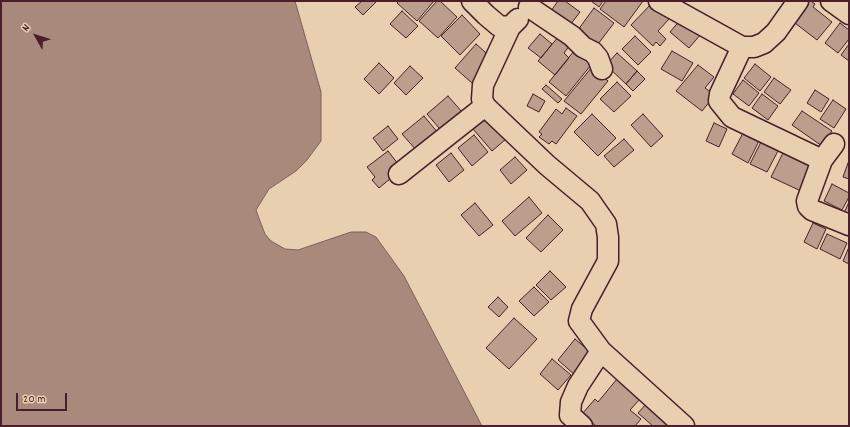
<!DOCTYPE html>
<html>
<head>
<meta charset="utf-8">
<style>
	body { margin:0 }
	#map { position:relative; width:850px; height:427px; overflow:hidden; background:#e7cfb0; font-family:Dekko,sans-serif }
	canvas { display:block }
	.frame { position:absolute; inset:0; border:2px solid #4a1f2b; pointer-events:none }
	.north { position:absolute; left:16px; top:16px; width:40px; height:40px; -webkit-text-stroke:3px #e7cfb0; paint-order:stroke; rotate:309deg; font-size:11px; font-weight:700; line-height:16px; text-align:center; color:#4a1f2b }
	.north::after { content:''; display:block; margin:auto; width:14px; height:18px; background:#4a1f2b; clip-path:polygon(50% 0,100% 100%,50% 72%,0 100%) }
	.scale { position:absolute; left:16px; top:393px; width:51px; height:18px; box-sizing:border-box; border:2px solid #4a1f2b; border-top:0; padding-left:5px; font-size:12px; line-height:14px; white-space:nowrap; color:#4a1f2b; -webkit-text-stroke:3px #e7cfb0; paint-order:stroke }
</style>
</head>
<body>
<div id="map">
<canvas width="850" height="427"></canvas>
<div class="frame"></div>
<div class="north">N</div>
<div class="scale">20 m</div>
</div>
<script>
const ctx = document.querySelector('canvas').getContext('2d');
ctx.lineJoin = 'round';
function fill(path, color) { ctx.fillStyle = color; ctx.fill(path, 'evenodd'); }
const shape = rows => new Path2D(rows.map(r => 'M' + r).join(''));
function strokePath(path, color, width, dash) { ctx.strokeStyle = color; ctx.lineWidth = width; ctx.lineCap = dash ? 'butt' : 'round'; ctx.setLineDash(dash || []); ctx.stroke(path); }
const water = shape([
	[1,1,295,1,321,92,321,141,307,160,296,171,269,189,256,210,260,221,265,234,271,241,285,249,298,250,351,232,366,232,376,237,404,276,482,426,1,426,1,1]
]);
const building = shape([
	[362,1,377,1,363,15,355,7,362,1],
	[399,1,434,1,417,21,397,3,399,1],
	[437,1,440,1,457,17,438,38,419,21,437,1],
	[558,1,565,1,580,12,570,25,551,11,558,1],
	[591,1,603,1,599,7,591,1],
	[606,1,643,1,624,27,600,9,606,1],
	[805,1,811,1,815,4,813,7,832,22,817,40,791,20,805,1],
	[653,2,670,18,658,31,666,39,660,46,656,42,653,46,631,25,653,2],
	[594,8,614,23,595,48,575,34,594,8],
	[402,11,418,26,406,38,390,24,402,11],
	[462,15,480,34,460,55,441,36,462,15],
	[682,18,701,34,689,48,670,32,682,18],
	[840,23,849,30,849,39,838,53,825,43,840,23],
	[540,34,552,44,541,58,528,48,540,34],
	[559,36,570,45,564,53,569,58,555,75,538,61,559,36],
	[635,36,651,52,638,65,622,49,635,36],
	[476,44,493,59,472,83,455,68,476,44],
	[849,44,849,61,841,55,849,44],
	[574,51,591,65,566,96,549,82,574,51],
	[672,51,693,63,682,81,661,69,672,51],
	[617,53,637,71,626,84,606,65,617,53],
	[379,63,394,78,379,94,364,79,379,63],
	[755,64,771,77,760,91,744,78,755,64],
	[698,65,714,77,705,88,715,95,702,111,676,91,698,65],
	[410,66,423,78,406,95,394,83,410,66],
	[592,67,608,81,581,114,564,101,592,67],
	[637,71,645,79,633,91,626,84,637,71],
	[774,78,791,90,780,104,764,92,774,78],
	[743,80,759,93,749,106,733,94,743,80],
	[617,82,631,96,614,112,600,99,617,82],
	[546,85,562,99,558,103,542,89,546,85],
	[815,90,829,99,821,112,807,103,815,90],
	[533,94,545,101,539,112,527,106,533,94],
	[762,94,778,106,768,120,752,108,762,94],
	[448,96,463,113,445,135,427,114,448,96],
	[833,100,846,109,834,128,820,119,833,100],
	[566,108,577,116,556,144,552,141,549,144,539,137,542,134,539,132,556,109,562,114,566,108],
	[802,111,832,131,822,146,792,125,802,111],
	[592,114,616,138,598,156,574,132,592,114],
	[643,114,663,136,651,147,631,125,643,114],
	[424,116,438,133,417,151,402,134,424,116],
	[488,117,506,139,492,151,473,129,488,117],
	[714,123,727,129,719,147,706,141,714,123],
	[388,126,398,139,383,151,373,138,388,126],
	[743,133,759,141,748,163,732,154,743,133],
	[474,135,488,152,472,166,458,148,474,135],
	[624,139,634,150,614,167,604,156,624,139],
	[762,140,779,149,767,172,750,164,762,140],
	[388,151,402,169,379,188,372,180,375,177,367,167,388,151],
	[451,153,464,170,449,182,436,165,451,153],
	[783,153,812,167,801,191,771,177,783,153],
	[515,157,527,170,511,184,500,170,515,157],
	[848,163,849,163,849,179,843,177,848,163],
	[832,184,849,193,849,197,842,210,824,201,832,184],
	[529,197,542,213,515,236,502,221,529,197],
	[849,202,849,216,844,213,849,202],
	[475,203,493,225,479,236,461,215,475,203],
	[548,215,563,230,541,252,526,238,548,215],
	[813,223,826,229,817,249,804,242,813,223],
	[827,234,847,243,840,259,820,249,827,234],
	[849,247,849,264,843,261,849,247],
	[550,271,566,287,551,300,536,285,550,271],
	[534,287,549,302,534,316,519,301,534,287],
	[498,297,508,307,499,317,488,307,498,297],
	[514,318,537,339,509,369,486,348,514,318],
	[575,339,594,355,576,376,558,360,575,339],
	[552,359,571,375,558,390,540,374,552,359],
	[617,379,640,399,630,410,641,419,635,426,596,426,582,414,595,399,598,402,617,379],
	[648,402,670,426,653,426,638,413,648,402]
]);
const street = shape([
	[472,1,486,15,499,26,510,27,518,19],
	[659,1,742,47,754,47,764,43,776,32,798,1],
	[831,1,849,14],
	[529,7,572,36,583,47,593,52,598,58,602,69],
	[510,27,483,85,482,99,485,106,547,165,590,201,606,224,608,237,608,261,582,309,579,321,601,351,578,386,571,402,570,415,582,426],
	[742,47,720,94,719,101,732,117,822,160,807,201,808,206,812,210,849,225],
	[822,160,834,144],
	[399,174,485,106],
	[601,351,684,426]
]);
fill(water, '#a9897b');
strokePath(water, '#835f5b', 1);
fill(building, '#bb9e8b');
strokePath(building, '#4a1f2b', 1);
strokePath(street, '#4a1f2b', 23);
strokePath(street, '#e7cfb0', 20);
</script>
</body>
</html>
